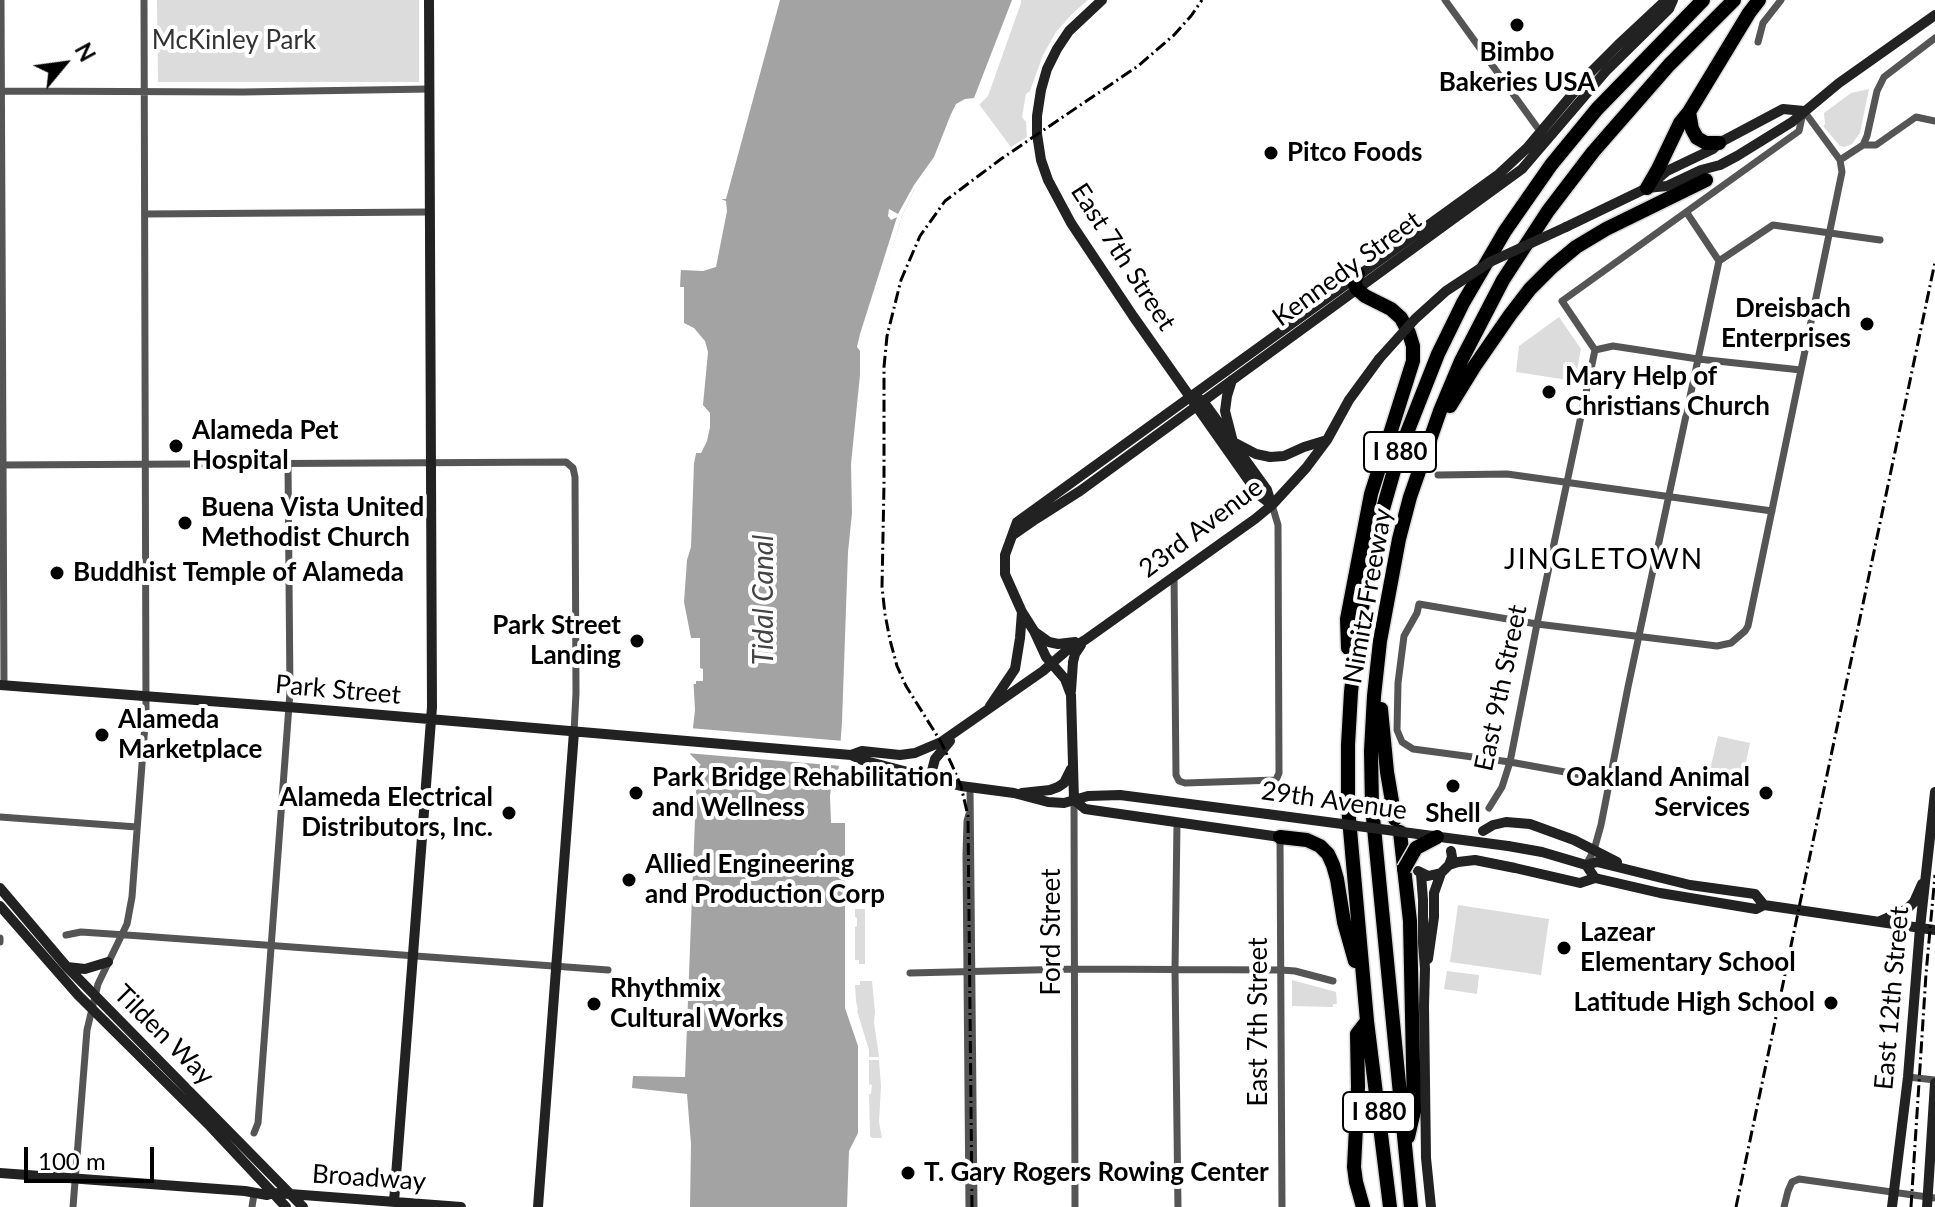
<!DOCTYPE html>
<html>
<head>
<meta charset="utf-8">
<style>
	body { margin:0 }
	#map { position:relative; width:1935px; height:1207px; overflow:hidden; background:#fff; font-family:Lato,sans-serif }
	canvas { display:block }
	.north { position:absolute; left:24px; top:24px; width:80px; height:80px; -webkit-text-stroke:6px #fff; paint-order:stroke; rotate:61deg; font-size:22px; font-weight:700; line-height:32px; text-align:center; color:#000 }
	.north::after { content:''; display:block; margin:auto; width:28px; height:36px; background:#000; clip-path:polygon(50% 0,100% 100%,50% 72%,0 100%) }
	.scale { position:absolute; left:24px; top:1147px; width:130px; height:36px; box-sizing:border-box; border:4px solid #000; border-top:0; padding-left:10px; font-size:24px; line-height:28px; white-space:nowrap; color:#000; -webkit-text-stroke:6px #fff; paint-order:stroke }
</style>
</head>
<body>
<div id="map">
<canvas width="1935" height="1207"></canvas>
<div class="north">N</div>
<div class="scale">100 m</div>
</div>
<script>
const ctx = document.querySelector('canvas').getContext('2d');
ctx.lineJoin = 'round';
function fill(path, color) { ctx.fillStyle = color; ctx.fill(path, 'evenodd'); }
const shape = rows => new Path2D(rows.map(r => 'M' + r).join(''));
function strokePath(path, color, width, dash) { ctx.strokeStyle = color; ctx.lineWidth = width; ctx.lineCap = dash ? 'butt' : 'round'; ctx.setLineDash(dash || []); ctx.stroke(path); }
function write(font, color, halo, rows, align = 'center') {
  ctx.font = font + ' Lato,sans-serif'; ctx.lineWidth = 8; ctx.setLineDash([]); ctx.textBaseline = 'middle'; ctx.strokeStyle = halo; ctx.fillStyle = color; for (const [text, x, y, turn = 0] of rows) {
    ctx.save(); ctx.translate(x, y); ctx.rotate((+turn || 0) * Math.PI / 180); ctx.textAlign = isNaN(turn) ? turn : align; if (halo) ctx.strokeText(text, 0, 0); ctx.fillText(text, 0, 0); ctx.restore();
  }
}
const green = shape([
	[157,0,419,0,419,82,158,82],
	[1017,0,1088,0,1073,13,1056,32,1043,55,1030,91,1026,94,1022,117,1026,122,1027,137,1011,147,978,103],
	[1869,89,1860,133,1852,144,1845,147,1840,146,1823,126,1825,124,1824,113,1851,93],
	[1559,317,1581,349,1575,381,1516,372,1519,346],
	[1718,736,1750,743,1740,790,1707,783],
	[1458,905,1549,919,1541,975,1450,962],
	[855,909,865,909,865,964,859,964,859,960,855,960,855,927,857,926,857,918,855,917],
	[1447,971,1479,975,1477,994,1444,989],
	[1292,980,1336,992,1337,1004,1333,1004,1333,1007,1292,1006],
	[860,981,872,981,875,1012,874,1022,879,1057,869,1057,869,1050,857,1011,858,1010,856,1001,855,985,860,985],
	[869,1060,879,1060,881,1086,879,1122,882,1138,872,1138,870,1136,869,1094,871,1094,872,1085,869,1084]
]);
const water = shape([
	[780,0,1017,0,985,92,960,109,951,131,914,190,902,216,860,351,860,375,851,464,852,513,848,552,842,722,838,776,835,788,831,788,830,796,831,823,845,823,845,1008,858,1046,858,1133,849,1151,847,1207,690,1207,691,1144,687,1094,632,1088,633,1076,685,1077,697,767,701,765,690,754,695,710,691,638,684,602,687,560,691,547,694,463,697,449,693,332,684,331,684,287,680,287,681,268,710,266,721,199,726,199]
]);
const pier = shape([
	[1012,0,1021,0,1021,3,988,96,979,105,963,110,952,132,944,159,933,173,914,190,902,216,861,352,857,347,860,334,897,217,891,220,888,216,889,209,898,214,914,185,934,157,951,114,956,104,965,99,974,98],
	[721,199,726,201,727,211,716,267,703,271,681,270,681,266,707,264,717,200],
	[684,323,694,328,705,341,708,352,703,405,710,413,710,427,707,441,701,453,694,453,693,431,690,424,689,335,684,331],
	[687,638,700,638,700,668,703,669,703,681,696,681,696,684,690,684],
	[689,728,844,741,842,766,686,753]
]);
const street = shape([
	[1,0,4,685],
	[1445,0,1542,134],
	[1758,42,1763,23,1781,0],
	[0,91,243,92,430,89],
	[1863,145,1867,136,1877,91,1884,77,1935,38],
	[1840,160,1863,145,1876,145,1916,117,1935,121],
	[145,214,430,212],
	[1719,261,1773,225,1880,240],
	[1595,350,1613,346,1698,359,1801,370],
	[0,465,566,462,573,468,575,477,576,693,574,732],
	[1438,475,1507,474,1772,511],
	[1174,575,1176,775,1179,781,1185,783,1276,780,1279,773,1278,525,1272,505],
	[1609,780,1510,762,1413,749,1402,742,1397,730,1398,683,1404,636,1417,613,1419,604,1537,624,1717,646,1731,643,1745,631,1748,626,1842,172,1840,160,1804,111],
	[970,787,974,1207],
	[1074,800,1075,1207],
	[1489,808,1502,787,1510,762,1537,624,1595,350,1562,301,1799,131,1803,113],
	[0,817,137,827],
	[1177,823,1175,970,1178,1207],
	[1280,837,1282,1207],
	[1586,865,1594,850,1601,825,1628,687,1719,261,1687,213],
	[66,935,81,932,141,936,608,970],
	[0,938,0,942],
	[910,973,1073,969,1281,970,1295,971,1333,981],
	[1908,1077,1935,1080],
	[254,1133,258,1123,290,692,288,465],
	[73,1207,87,1030,98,984,127,924,132,897,146,711,144,0],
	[252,1207,254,1194],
	[969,1207,966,855,967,821,969,814],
	[1784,1207,1788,1191,1792,1182,1799,1179,1935,1198]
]);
const secondary = shape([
	[1102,0,1069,31,1057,49,1047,69,1041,90,1037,116,1037,134,1041,160,1048,180,1071,223,1133,316,1259,495,1272,505],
	[1647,188,1667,186,1701,170,1720,165,1737,156,1792,122,1839,83,1935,15],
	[1566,227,1647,188,1667,171,1713,149,1719,143,1783,109,1804,111],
	[1232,380,1227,396,1225,411,1233,442,1256,454,1270,457,1284,456,1304,447,1327,440],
	[1199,399,1203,401,1267,490,1271,503],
	[1013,535,1036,519,1080,491,1522,169,1606,71,1669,9,1673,0],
	[1035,632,1049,642,1058,644,1075,642],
	[0,685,300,708,851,755,862,760,961,786,1014,793,1048,802,1064,803,1088,796,1120,795,1267,814],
	[1071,691,1073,662,1075,654,1081,645],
	[990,706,1015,669,1020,638,1022,612],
	[851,755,862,751,900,755,915,753,941,742,1043,671,1066,651,1085,640,1255,519,1272,505,1306,468,1327,440,1349,400,1379,359],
	[930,778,935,759,950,741],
	[1022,793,1050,790,1058,787,1064,783,1071,769],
	[1074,800,1071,695,1065,679,1046,657,1034,631,1022,612,1005,574,1005,555,1017,522,1499,174,1527,148,1591,72,1618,45,1666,0],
	[1074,800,1085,809,1280,837],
	[1483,831,1493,825,1506,822,1530,824,1574,840,1617,862],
	[1508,846,1542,852,1586,865,1597,862,1690,885,1755,894,1764,905],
	[1449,865,1458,862,1475,860,1515,868,1580,883,1595,878],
	[1586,865,1595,878,1660,893,1756,909,1764,905,1935,930],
	[1418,871,1428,876,1441,873,1449,865,1452,857,1451,851],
	[1421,874,1423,900,1423,943,1425,969,1424,1006,1426,1158,1431,1207],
	[0,888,67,967,303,1207],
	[0,906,78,995,210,1126,286,1207],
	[1880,921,1907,909,1914,902,1922,884],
	[1428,959,1434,917,1434,893,1441,873],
	[67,967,85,969,108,962],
	[0,1173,245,1191,267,1195,273,1193,290,1194,461,1207],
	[394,1202,432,707,429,0],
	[538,1207,574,732],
	[1892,1207,1908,1077,1920,928,1935,792],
	[1927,1207,1935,1083]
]);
const highway = shape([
	[1689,112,1692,129,1697,138,1706,143,1719,143],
	[1647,188,1658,169,1680,123,1689,112,1749,13,1759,0],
	[1450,406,1474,367,1510,315,1530,289,1552,267,1576,247,1606,229,1706,180],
	[1348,648,1347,619,1371,494,1413,361,1413,346,1409,333,1401,318,1391,309,1365,296,1357,289,1354,282,1358,274],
	[1381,709,1387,772,1395,819],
	[1400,832,1410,921,1414,1111,1408,1137],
	[1280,837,1307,840,1320,846,1328,854,1333,865,1337,879,1344,922,1355,961],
	[1363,1207,1356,1182,1354,1167,1358,1087,1357,1034,1367,1021],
	[1390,1207,1367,1021,1348,807,1348,745,1351,692,1357,634,1377,530,1399,453,1438,354,1463,303,1505,231,1551,165,1597,109,1703,0],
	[1411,1207,1372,807,1371,751,1374,696,1380,641,1399,539,1410,497,1440,411,1461,361,1503,280,1548,211,1593,152,1669,65,1734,0]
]);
const rail = shape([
	[972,1207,968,816,961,786,952,765,941,742,906,686,897,666,890,640,885,614,882,587,884,484,884,367,887,336,901,280,920,236,945,201,1001,159,1138,66,1174,35,1191,16,1202,0],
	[1736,1207,1935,262],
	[1911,1207,1926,974,1935,875]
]);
const secondaryBridge = shape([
	[1379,359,1415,319,1446,291,1490,262,1566,227],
	[1267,814,1508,846]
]);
const highwayBridge = shape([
	[1404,869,1416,848,1437,837]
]);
const markers = [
	[1517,25,8,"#000"],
	[1271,153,8,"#000"],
	[1867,324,8,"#000"],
	[1549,392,8,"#000"],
	[176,446,8,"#000"],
	[185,523,8,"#000"],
	[57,573,8,"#000"],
	[637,641,8,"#000"],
	[102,735,8,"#000"],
	[1453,786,8,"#000"],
	[636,793,8,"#000"],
	[1766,793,8,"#000"],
	[509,813,8,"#000"],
	[629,880,8,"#000"],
	[1564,948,8,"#000"],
	[1831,1003,8,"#000"],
	[594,1004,8,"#000"],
	[908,1173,8,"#000"]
];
const shields = [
	[1400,452,72],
	[1379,1112,72]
];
const shieldNames = [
	["I 880",1400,452],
	["I 880",1379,1112]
];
const parkNames = [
	["McKinley Park",234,41]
];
const poiNames = [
	["Bimbo",1517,53,"center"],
	["Bakeries USA",1517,83,"center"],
	["Pitco Foods",1287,153],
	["Dreisbach",1851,309,"right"],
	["Enterprises",1851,339,"right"],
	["Mary Help of",1565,377],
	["Christians Church",1565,407],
	["Alameda Pet",192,431],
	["Hospital",192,461],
	["Buena Vista United",201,508],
	["Methodist Church",201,538],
	["Buddhist Temple of Alameda",73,573],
	["Park Street",621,626,"right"],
	["Landing",621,656,"right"],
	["Alameda",118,720],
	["Marketplace",118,750],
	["Park Bridge Rehabilitation",652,778],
	["and Wellness",652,808],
	["Oakland Animal",1750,778,"right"],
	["Services",1750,808,"right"],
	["Alameda Electrical",493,798,"right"],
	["Distributors, Inc.",493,828,"right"],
	["Shell",1453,814,"center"],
	["Allied Engineering",645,865],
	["and Production Corp",645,895],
	["Lazear",1580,933],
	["Elementary School",1580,963],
	["Rhythmix",610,989],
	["Cultural Works",610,1019],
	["Latitude High School",1815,1003,"right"],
	["T. Gary Rogers Rowing Center",924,1173]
];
const streetNames = [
	["East 7th Street",1123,257,57],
	["Kennedy Street",1347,269,-36],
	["23rd Avenue",1201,528,-37],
	["Nimitz Freeway",1368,596,-80],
	["East 9th Street",1501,688,-78],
	["Park Street",338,690,5],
	["29th Avenue",1334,801,8],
	["Ford Street",1052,932,-90],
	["East 12th Street",1892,998,-85],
	["East 7th Street",1259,1022,-90],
	["Tilden Way",164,1035,45],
	["Broadway",369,1178,4]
];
const neighbourhoodNames = [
	["JINGLETOWN",1604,560]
];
const waterNames = [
	["Tidal Canal",764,600,-90]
];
fill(green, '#dcdcdc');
fill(water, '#a3a3a3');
fill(pier, '#fff');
strokePath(highway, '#dbdbdb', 17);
strokePath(street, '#555', 7);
strokePath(secondary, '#222', 10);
strokePath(highway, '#000', 14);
strokePath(rail, '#000', 3, [12, 4, 2, 4]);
strokePath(highwayBridge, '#dbdbdb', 17, []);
strokePath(secondaryBridge, '#222', 10);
strokePath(highwayBridge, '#000', 14);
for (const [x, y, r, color] of markers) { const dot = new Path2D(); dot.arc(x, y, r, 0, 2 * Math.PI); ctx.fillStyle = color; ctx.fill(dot); strokePath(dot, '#fff', 3); }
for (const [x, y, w] of shields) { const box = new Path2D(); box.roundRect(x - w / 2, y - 20, w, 40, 6); ctx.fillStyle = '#fff'; ctx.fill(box); strokePath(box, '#000', 2); }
write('bold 24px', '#000', null, shieldNames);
write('26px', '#333', '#fff', parkNames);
write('bold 26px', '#000', '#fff', poiNames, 'left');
write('26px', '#000', '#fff', streetNames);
ctx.letterSpacing = '2px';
write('28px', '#000', '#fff', neighbourhoodNames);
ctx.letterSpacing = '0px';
write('italic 28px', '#444', '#fff', waterNames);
</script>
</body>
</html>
